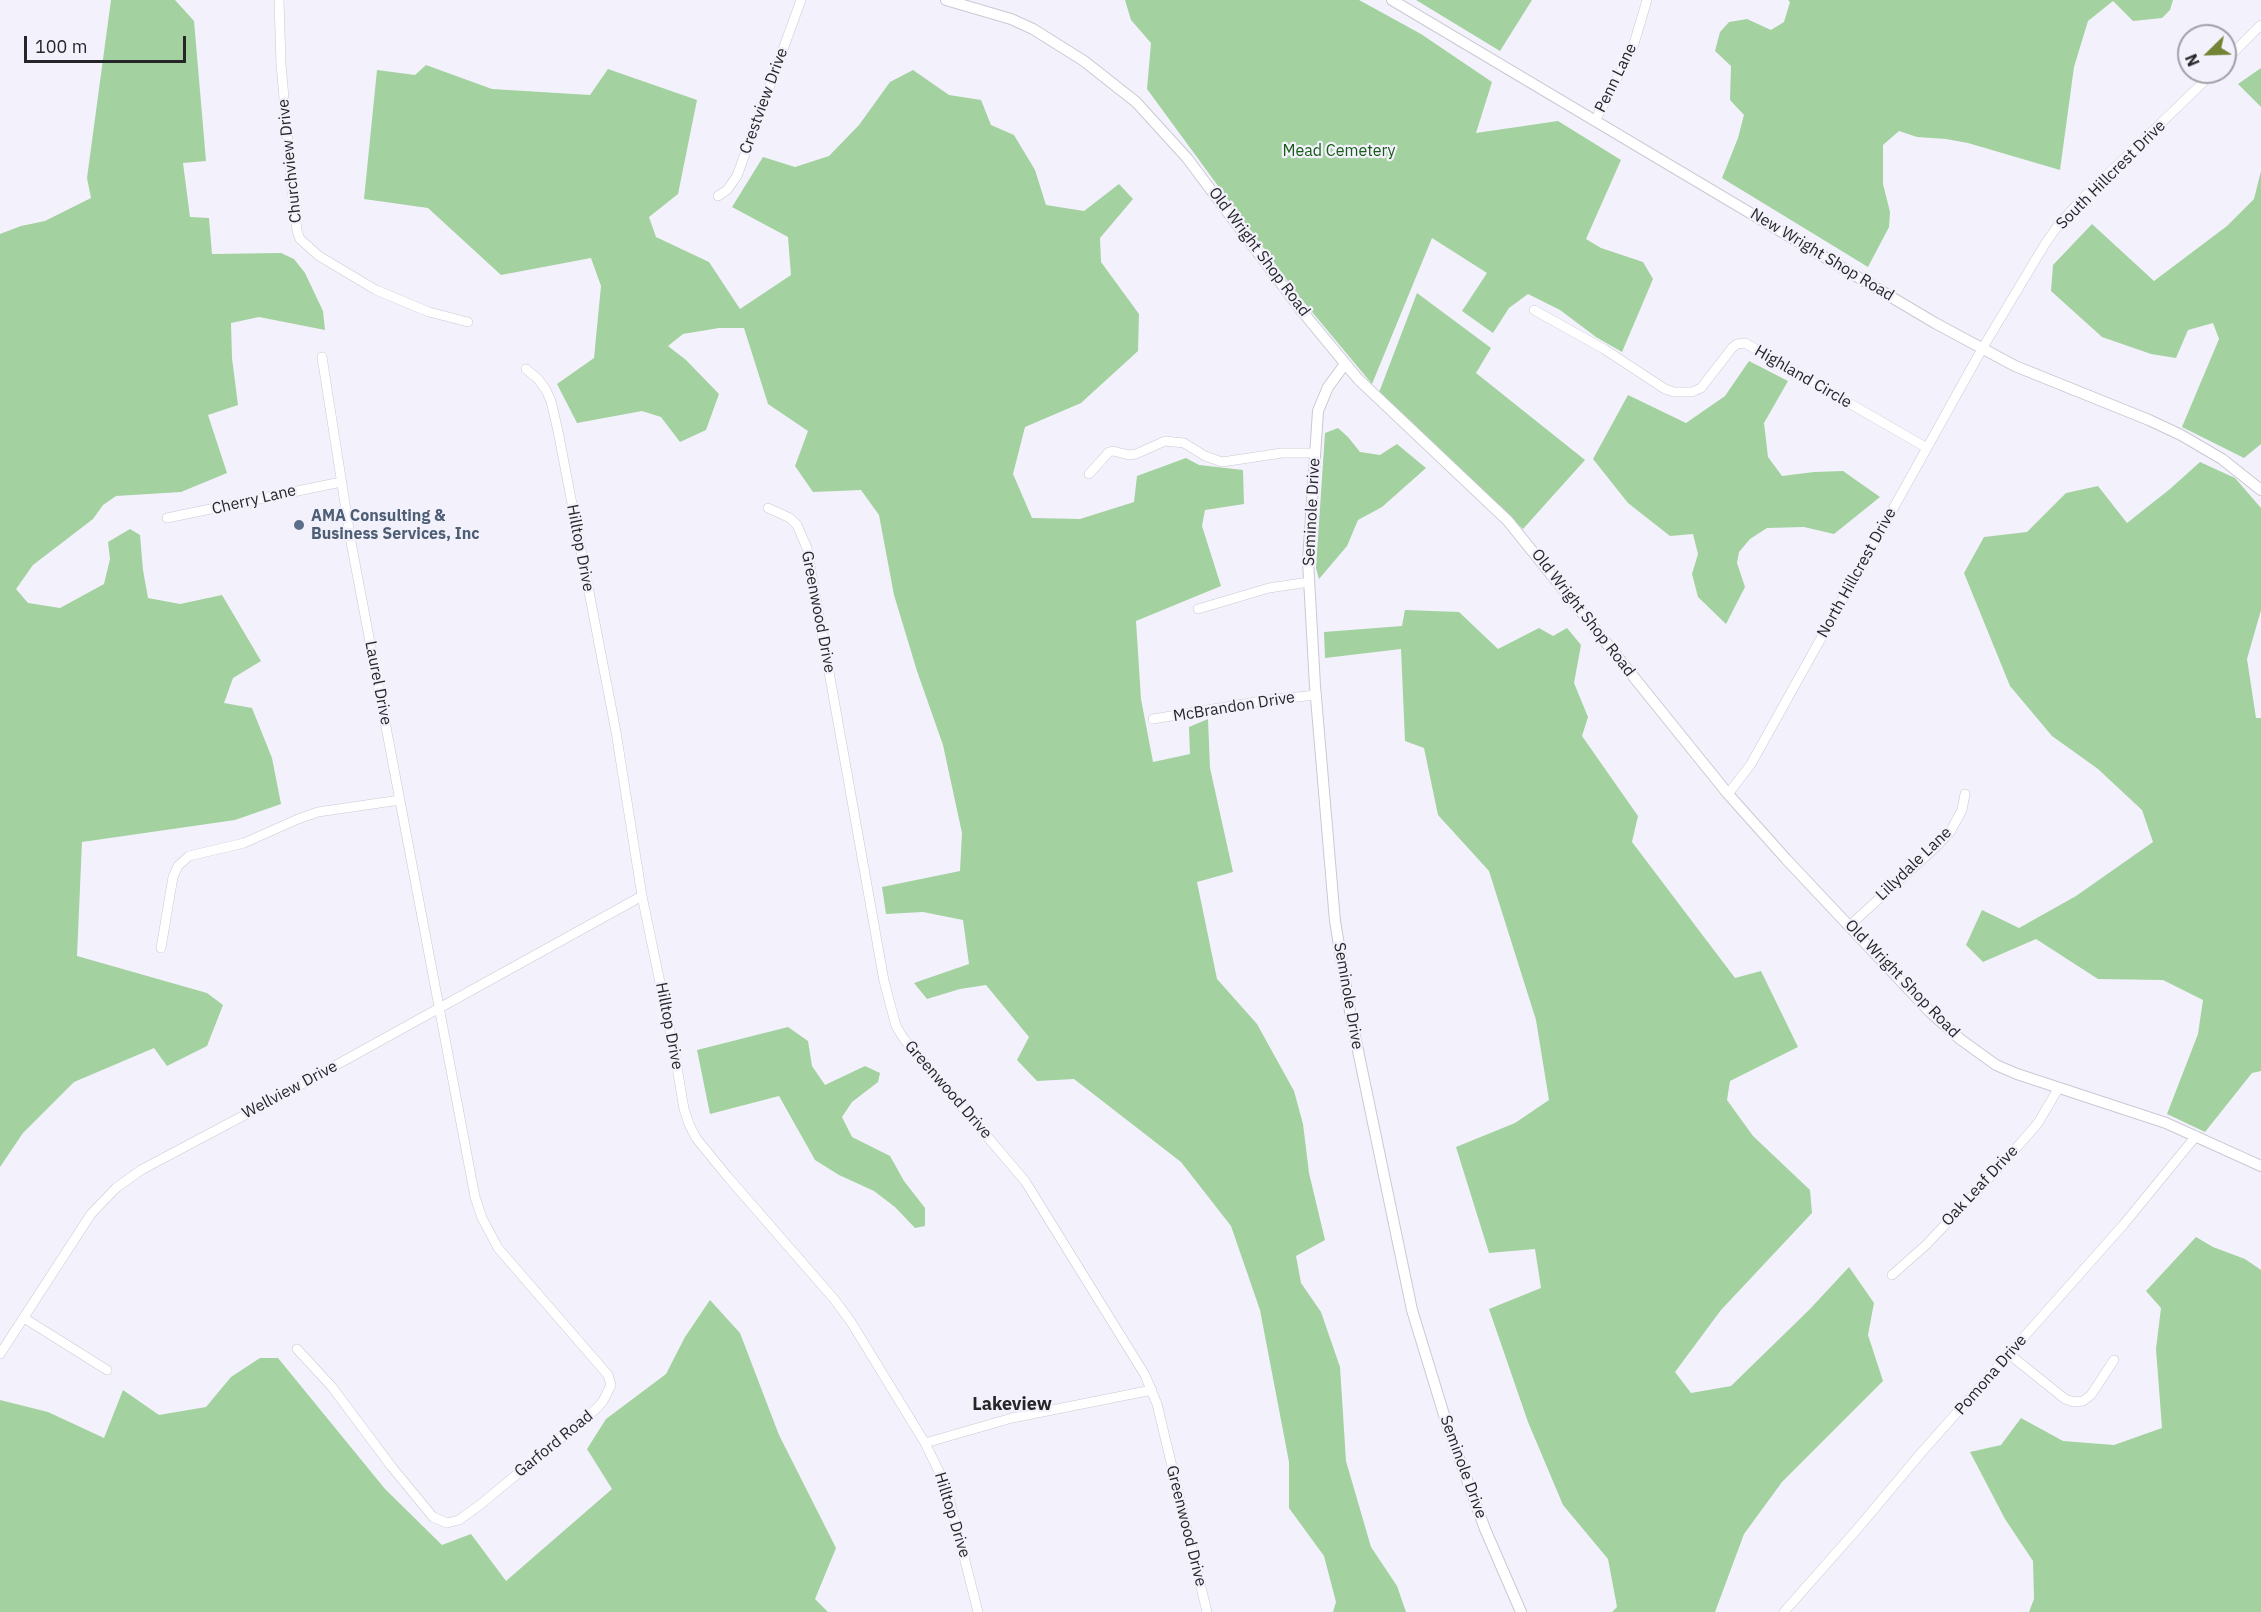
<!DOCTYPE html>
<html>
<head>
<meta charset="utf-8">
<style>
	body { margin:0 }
	#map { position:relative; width:2261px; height:1612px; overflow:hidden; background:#f3f2fc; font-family:"IBM Plex Sans",sans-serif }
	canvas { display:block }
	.north { position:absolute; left:2177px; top:24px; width:60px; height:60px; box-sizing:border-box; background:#f3f2fc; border:2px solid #a1a0a8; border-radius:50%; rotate:247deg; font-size:16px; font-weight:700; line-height:24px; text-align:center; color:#262629 }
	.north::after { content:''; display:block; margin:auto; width:21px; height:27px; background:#738434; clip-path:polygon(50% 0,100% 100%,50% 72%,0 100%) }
	.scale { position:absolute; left:24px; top:36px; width:162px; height:27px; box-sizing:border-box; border:3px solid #262629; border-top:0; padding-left:8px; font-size:18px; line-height:21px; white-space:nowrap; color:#262629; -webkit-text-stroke:4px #f3f2fc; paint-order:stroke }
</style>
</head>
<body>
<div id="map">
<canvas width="2261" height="1612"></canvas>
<div class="north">N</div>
<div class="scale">100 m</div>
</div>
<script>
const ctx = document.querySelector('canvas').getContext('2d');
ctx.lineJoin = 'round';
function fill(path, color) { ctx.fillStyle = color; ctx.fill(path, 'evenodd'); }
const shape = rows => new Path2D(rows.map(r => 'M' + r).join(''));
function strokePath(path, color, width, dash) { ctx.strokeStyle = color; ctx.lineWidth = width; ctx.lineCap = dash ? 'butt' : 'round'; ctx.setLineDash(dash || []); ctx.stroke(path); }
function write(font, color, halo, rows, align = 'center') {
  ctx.font = font + ' "IBM Plex Sans",sans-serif'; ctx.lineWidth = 4.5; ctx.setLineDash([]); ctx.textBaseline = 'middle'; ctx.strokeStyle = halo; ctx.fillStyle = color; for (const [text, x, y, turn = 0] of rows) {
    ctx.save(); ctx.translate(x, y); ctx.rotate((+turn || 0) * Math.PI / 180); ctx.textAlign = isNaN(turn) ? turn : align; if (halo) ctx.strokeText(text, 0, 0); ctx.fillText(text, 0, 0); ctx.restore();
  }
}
const green = shape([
	[111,0,175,0,194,21,206,161,183,163,190,217,209,218,212,254,281,253,294,259,305,273,323,311,325,330,259,317,231,323,232,358,238,405,208,415,227,473,181,492,116,496,103,505,93,519,33,565,16,589,28,603,60,608,104,584,110,559,108,542,130,529,140,535,143,570,148,598,180,604,222,595,261,661,233,678,224,703,252,708,272,758,281,804,235,820,82,842,77,956,207,993,223,1005,207,1046,167,1066,154,1048,74,1082,23,1133,0,1167,0,234,21,226,45,221,91,198,87,178],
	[1125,0,1359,0,1421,34,1492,82,1476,133,1558,121,1621,160,1586,239,1601,248,1643,262,1653,279,1622,352,1596,337,1560,310,1528,294,1509,308,1493,333,1462,311,1487,273,1432,238,1372,384,1298,295,1147,89,1151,43,1131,20],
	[1416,0,1532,0,1500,51],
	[1788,0,2173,0,2170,10,2162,18,2133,21,2113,1,2088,21,2074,67,2060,170,1968,143,1946,139,1917,137,1899,131,1883,145,1883,184,1890,212,1889,227,1868,267,1722,178,1738,138,1744,115,1730,100,1731,66,1715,51,1720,32,1729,22,1747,19,1771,30,1784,22,1790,2],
	[426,65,492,89,590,95,608,69,697,100,678,194,649,217,656,237,709,262,740,309,791,275,788,237,732,207,763,157,795,167,829,156,859,125,890,82,913,70,949,95,981,100,991,125,1014,135,1035,170,1046,205,1084,211,1119,184,1133,199,1100,238,1101,262,1139,314,1138,351,1081,403,1025,427,1013,474,1032,518,1080,519,1134,502,1137,476,1186,458,1199,465,1243,470,1244,504,1205,510,1202,526,1221,586,1136,621,1141,699,1153,762,1190,754,1189,727,1208,719,1210,768,1233,872,1197,882,1217,979,1257,1024,1294,1091,1303,1124,1309,1173,1325,1240,1296,1256,1301,1283,1321,1312,1340,1367,1346,1461,1371,1547,1397,1586,1406,1612,1333,1612,1336,1602,1324,1556,1289,1508,1289,1462,1260,1310,1231,1226,1181,1162,1074,1079,1037,1081,1017,1060,1029,1037,986,985,960,989,927,999,914,983,969,964,963,920,923,912,886,914,882,887,960,871,962,833,943,745,917,671,894,595,879,515,861,490,813,492,795,466,808,431,768,404,744,328,719,328,683,334,668,346,686,360,719,394,706,430,680,442,661,417,642,411,577,423,557,384,594,358,601,286,591,258,501,275,428,208,364,199,377,70,415,75],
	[2261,68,2261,107,2238,84],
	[2261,171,2261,444,2244,458,2182,427,2219,339,2213,323,2188,330,2176,358,2151,354,2102,337,2051,291,2053,265,2092,224,2154,281,2227,226,2254,199],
	[1417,293,1491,348,1476,373,1585,460,1523,529,1378,395],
	[1749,361,1788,381,1764,423,1768,457,1782,476,1814,472,1843,471,1880,497,1834,534,1804,527,1767,528,1750,539,1739,552,1737,563,1745,587,1726,624,1698,597,1692,574,1698,554,1693,534,1670,536,1628,503,1593,459,1628,395,1686,423,1725,396],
	[1338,428,1348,437,1360,452,1380,455,1397,444,1426,468,1382,507,1358,520,1347,546,1319,579,1316,568,1325,433],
	[2200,462,2235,478,2261,508,2261,610,2247,659,2256,718,2261,718,2261,1071,2252,1073,2205,1132,2167,1114,2198,1034,2203,1000,2163,980,2098,979,2036,939,1983,962,1966,945,1982,910,2019,928,2076,896,2153,842,2142,810,2098,769,2052,736,2010,686,1964,573,1984,537,2027,532,2066,493,2098,486,2127,523,2170,489],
	[1405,610,1459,612,1498,649,1539,628,1553,636,1567,628,1581,645,1574,683,1588,717,1582,736,1638,816,1632,842,1735,978,1761,971,1798,1047,1730,1081,1727,1100,1753,1136,1810,1190,1812,1213,1721,1310,1675,1372,1691,1393,1731,1386,1810,1309,1849,1267,1874,1303,1868,1335,1883,1381,1782,1482,1744,1534,1715,1612,1612,1612,1617,1607,1608,1559,1563,1505,1528,1422,1489,1309,1541,1288,1535,1249,1489,1253,1456,1147,1515,1123,1549,1100,1536,1020,1489,871,1438,815,1424,748,1405,741,1401,649,1325,658,1324,632,1402,626],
	[788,1027,808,1041,812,1066,825,1085,865,1066,880,1073,878,1082,852,1102,842,1117,852,1137,890,1156,904,1181,925,1208,925,1226,915,1228,895,1207,874,1191,839,1175,815,1160,779,1096,710,1114,697,1050],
	[2196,1237,2213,1247,2245,1259,2261,1270,2261,1612,2029,1612,2034,1599,2033,1561,2005,1519,1970,1452,2001,1445,2021,1418,2063,1441,2114,1445,2162,1428,2156,1349,2161,1308,2146,1291],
	[710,1300,740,1333,779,1435,836,1548,815,1599,828,1612,0,1612,0,1400,48,1412,104,1438,123,1390,159,1415,206,1407,231,1377,260,1358,278,1358,385,1489,442,1545,471,1534,506,1581,612,1489,587,1449,606,1419,666,1374,685,1337]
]);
const minor = shape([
	[279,0,281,64,292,189,297,231,300,239,319,256,376,290,429,312,468,322],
	[2225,61,2261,25],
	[1595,121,1633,47,1647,0],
	[718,196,727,190,737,176,801,0],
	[1534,310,1604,349,1665,389,1674,392,1692,392,1701,388,1732,348,1737,344,1745,343,1927,448],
	[526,369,538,379,546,390,551,401,558,431,616,732,642,896,675,1055,684,1109,689,1124,696,1138,727,1176,834,1299,851,1322,925,1443,946,1486,978,1612],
	[1089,474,1109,452,1113,451,1129,455,1136,454,1165,441,1184,443,1205,456,1222,462,1282,453,1314,453],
	[768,508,790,518,797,525,807,548,884,981,896,1026,904,1039,1025,1181,1145,1375,1157,1404,1207,1612],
	[167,518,341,482],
	[1198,609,1269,588,1309,582],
	[1153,719,1268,700,1316,695],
	[1728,794,1751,764,1982,349,2045,244,2059,224,2083,198,2214,72],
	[1849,926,1936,847,1950,832,1962,810,1965,794],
	[161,948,173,877,178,866,189,856,244,843,298,819,318,812,400,800],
	[1892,1275,1926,1245,2005,1161,2038,1123,2058,1089],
	[24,1318,107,1370],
	[297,1349,332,1387,391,1466,433,1517,447,1523,459,1520,481,1504,597,1408,603,1401,611,1385,608,1375,498,1248,482,1218,475,1197,351,542,322,357],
	[0,1354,91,1214,116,1188,141,1170,273,1100,642,896],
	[2009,1354,2065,1399,2074,1402,2083,1401,2091,1395,2114,1360],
	[925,1443,1012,1418,1152,1390],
	[1784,1612,1859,1527,1921,1453,2124,1224,2196,1136]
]);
const tertiary = shape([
	[946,0,1011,19,1033,29,1084,61,1136,102,1187,158,1301,310,1358,379,1508,521,1728,794,1786,859,1930,1012,1960,1039,1996,1065,2017,1074,2166,1123,2261,1166],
	[1392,0,1935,323,2015,366,2149,420,2181,435,2222,459,2261,490],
	[1345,364,1328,387,1318,411,1308,561,1315,686,1335,921,1351,1017,1412,1310,1448,1428,1485,1529,1521,1612]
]);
const markers = [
	[299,525,6,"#5c6f8a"]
];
const streetNames = [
	["Penn Lane",1616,78,-64],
	["Crestview Drive",764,101,-70],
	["Churchview Drive",290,161,-96],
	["South Hillcrest Drive",2111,175,-45],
	["Old Wright Shop Road",1259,252,53],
	["New Wright Shop Road",1822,255,31],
	["Highland Circle",1803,377,30],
	["Cherry Lane",254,500,-13],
	["Seminole Drive",1312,512,-87],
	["Hilltop Drive",580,548,79],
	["North Hillcrest Drive",1857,573,-61],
	["Greenwood Drive",818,612,79],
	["Old Wright Shop Road",1583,613,52],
	["Laurel Drive",378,683,79],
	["McBrandon Drive",1234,707,-9],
	["Lillydale Lane",1914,864,-44],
	["Old Wright Shop Road",1902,979,46],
	["Seminole Drive",1348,996,80],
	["Hilltop Drive",669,1026,79],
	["Wellview Drive",290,1090,-28],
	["Greenwood Drive",948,1090,49],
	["Oak Leaf Drive",1980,1186,-47],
	["Pomona Drive",1991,1375,-49],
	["Garford Road",554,1444,-39],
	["Seminole Drive",1463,1467,70],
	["Hilltop Drive",952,1515,73],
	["Greenwood Drive",1186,1526,76]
];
const parkNames = [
	["Mead Cemetery",1339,151]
];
const serviceNames = [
	["AMA Consulting &",311,516],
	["Business Services, Inc",311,534]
];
const neighbourhoodNames = [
	["Lakeview",1012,1405]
];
fill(green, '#a3d19f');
strokePath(minor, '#cac9d3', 10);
strokePath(tertiary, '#cac9d3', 12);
strokePath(minor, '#fff', 9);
strokePath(tertiary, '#fff', 10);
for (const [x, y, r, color] of markers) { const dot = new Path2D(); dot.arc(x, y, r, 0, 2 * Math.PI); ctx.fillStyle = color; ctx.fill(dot); strokePath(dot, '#f3f2fc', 2); }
write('16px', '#262629', '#f3f2fc', streetNames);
write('16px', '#175c16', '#f3f2fc', parkNames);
write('bold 16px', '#4e5e75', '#f3f2fc', serviceNames, 'left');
write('bold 18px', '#262629', '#f3f2fc', neighbourhoodNames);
</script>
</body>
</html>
